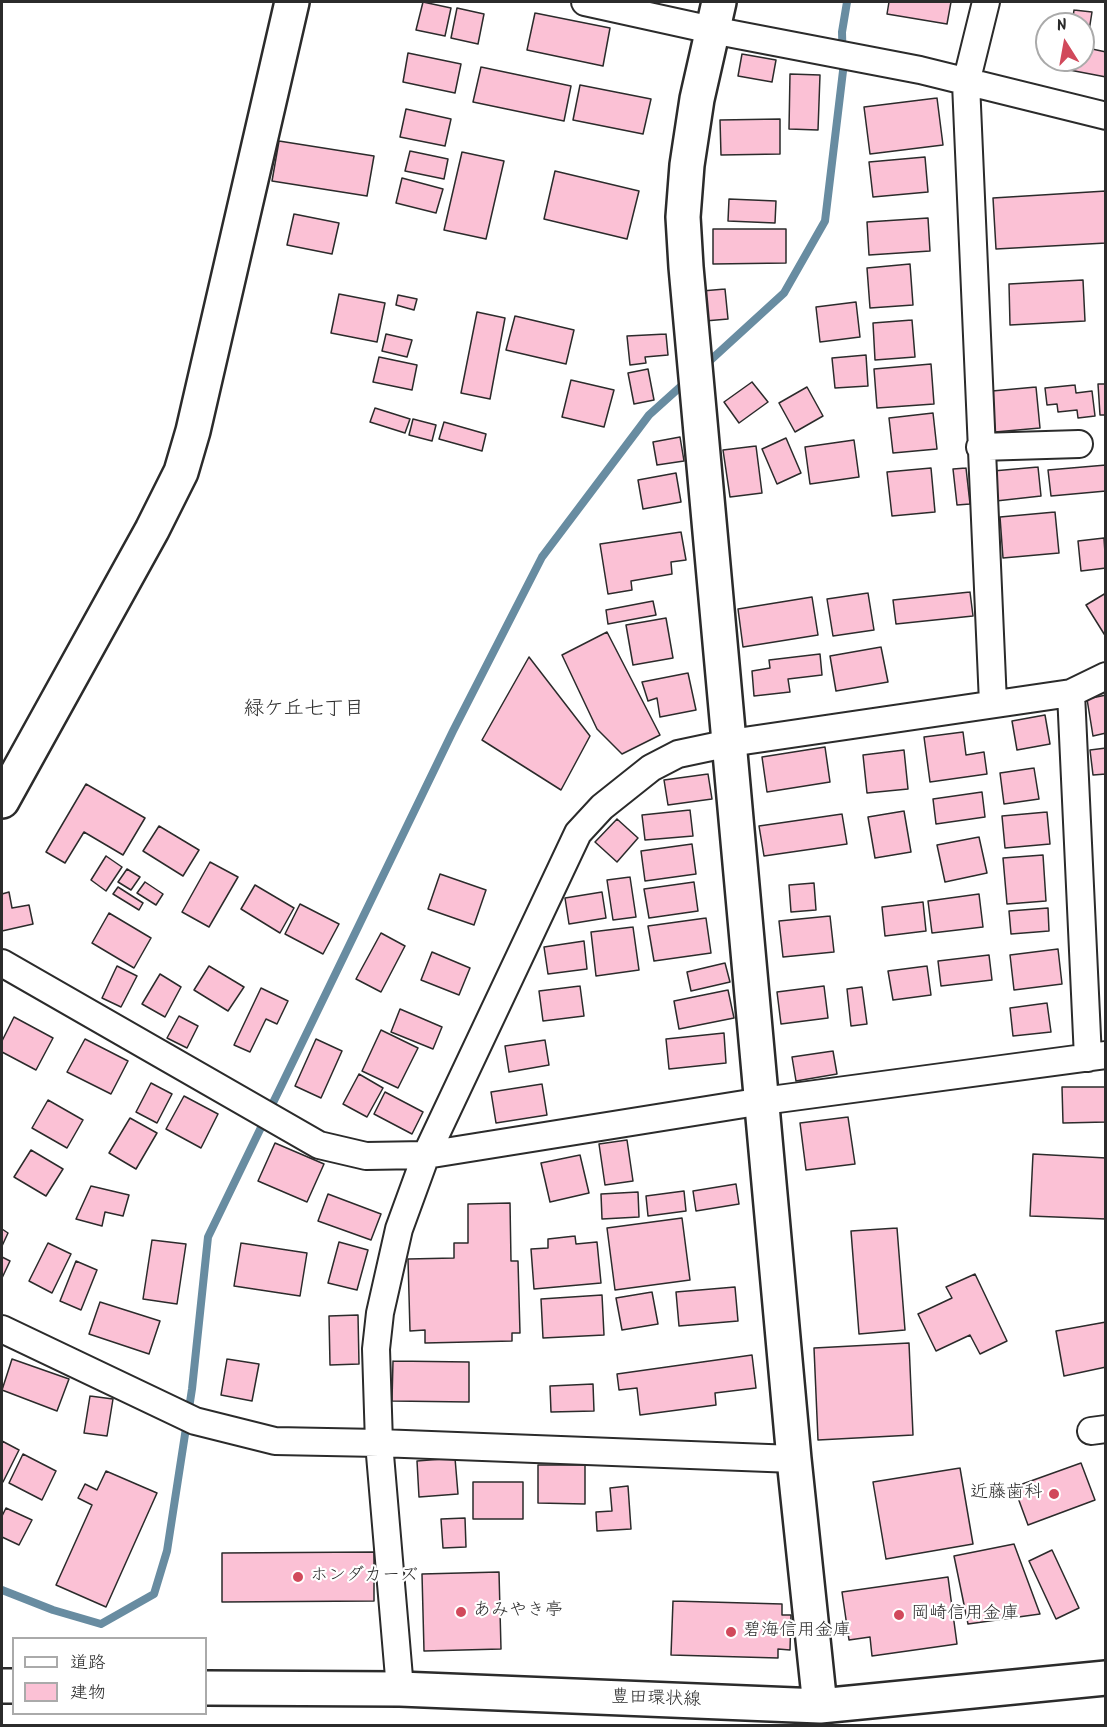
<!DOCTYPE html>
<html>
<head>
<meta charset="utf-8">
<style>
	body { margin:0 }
	#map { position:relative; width:1107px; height:1727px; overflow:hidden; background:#fff; font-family:Kalam,"Klee One",sans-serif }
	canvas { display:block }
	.frame { position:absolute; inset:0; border:3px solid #2b2b2b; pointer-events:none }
	.legend { position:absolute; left:12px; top:1637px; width:195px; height:78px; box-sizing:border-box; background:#fff; border:2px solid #aaa; margin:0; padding:8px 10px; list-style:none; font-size:18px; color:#2b2b2b }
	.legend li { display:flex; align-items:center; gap:12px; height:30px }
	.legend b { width:30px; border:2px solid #aaa }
	.north { position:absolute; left:1035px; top:12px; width:60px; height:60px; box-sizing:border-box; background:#fff; border:2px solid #aaa; border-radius:50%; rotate:349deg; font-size:16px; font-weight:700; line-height:24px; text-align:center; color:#2b2b2b }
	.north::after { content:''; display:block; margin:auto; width:21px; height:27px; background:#d1495b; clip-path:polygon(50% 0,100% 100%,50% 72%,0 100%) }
</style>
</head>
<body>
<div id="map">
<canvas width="1107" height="1727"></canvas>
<div class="frame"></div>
<ul class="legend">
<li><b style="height:8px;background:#fff"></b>道路</li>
<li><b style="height:16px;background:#fbc1d5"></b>建物</li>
</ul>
<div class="north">N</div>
</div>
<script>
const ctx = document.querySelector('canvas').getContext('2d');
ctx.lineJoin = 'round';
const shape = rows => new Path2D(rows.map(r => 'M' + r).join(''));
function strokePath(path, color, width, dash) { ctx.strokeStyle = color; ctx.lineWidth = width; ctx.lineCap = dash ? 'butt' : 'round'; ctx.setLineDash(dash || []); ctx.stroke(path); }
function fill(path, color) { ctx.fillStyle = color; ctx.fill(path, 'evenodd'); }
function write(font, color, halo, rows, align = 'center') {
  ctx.font = font + ' Kalam,"Klee One",sans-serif'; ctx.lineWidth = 4.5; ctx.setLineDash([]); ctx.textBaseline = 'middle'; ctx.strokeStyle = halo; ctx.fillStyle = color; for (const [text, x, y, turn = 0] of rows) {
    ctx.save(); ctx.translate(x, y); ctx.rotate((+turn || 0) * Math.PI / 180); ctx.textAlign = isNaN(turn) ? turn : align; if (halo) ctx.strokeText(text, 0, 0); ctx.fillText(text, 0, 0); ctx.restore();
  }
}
const stream = shape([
	[703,367,784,293,825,221,843,71,842,32,847,2],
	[2,1590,53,1610,101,1624,154,1594,167,1551,192,1389,208,1237,453,731,542,557,649,415,689,379]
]);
const building = shape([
	[423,2,451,8,445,36,416,30,423,2],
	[889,2,951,2,947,24,887,14,889,2],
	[457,8,484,14,478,44,451,38,457,8],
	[1074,10,1092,12,1089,31,1083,30,1083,24,1072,24,1074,10],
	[535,13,610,28,603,66,527,50,535,13],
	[1083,47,1106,52,1106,77,1059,68,1061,60,1083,60,1083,47],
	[408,53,461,64,455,93,403,82,408,53],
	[742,54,776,60,772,82,738,76,742,54],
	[481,67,571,86,564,121,473,102,481,67],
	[790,74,820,75,818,130,789,129,790,74],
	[580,85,651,99,643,134,573,120,580,85],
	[937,98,943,145,870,154,864,107,937,98],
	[406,109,451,119,445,146,400,137,406,109],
	[780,119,780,154,721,155,720,120,780,119],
	[279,141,374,156,367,196,272,181,279,141],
	[410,151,448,159,444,179,405,171,410,151],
	[462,152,504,161,486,239,444,230,462,152],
	[925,157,928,192,873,197,869,162,925,157],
	[555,171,639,191,627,239,544,219,555,171],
	[402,178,443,189,436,213,396,203,402,178],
	[1106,191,1106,243,996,249,993,198,1106,191],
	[729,199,776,201,775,223,728,221,729,199],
	[294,214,339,223,332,254,287,245,294,214],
	[928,218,930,251,869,255,867,222,928,218],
	[713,229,786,229,786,263,713,264,713,229],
	[910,264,913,305,870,308,867,268,910,264],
	[1083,280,1085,321,1010,325,1009,284,1083,280],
	[725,289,728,319,705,321,702,291,725,289],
	[339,294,385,303,377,342,331,333,339,294],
	[398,295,417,299,414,310,396,305,398,295],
	[856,302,860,337,820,342,816,307,856,302],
	[477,312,505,318,490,399,461,393,477,312],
	[515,316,574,330,566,364,506,350,515,316],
	[912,320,915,357,875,360,873,323,912,320],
	[386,334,412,340,407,357,382,351,386,334],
	[666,334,668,355,645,357,646,363,630,365,627,336,666,334],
	[866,355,868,386,835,388,832,358,866,355],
	[379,357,417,365,412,390,373,382,379,357],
	[931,364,934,404,877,408,874,369,931,364],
	[648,369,654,400,634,404,628,373,648,369],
	[571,380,614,390,604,427,562,417,571,380],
	[752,382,768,402,739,423,724,402,752,382],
	[1098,384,1106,384,1106,415,1100,415,1098,384],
	[1075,385,1076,393,1092,391,1095,416,1078,418,1077,410,1058,412,1057,404,1047,405,1045,388,1075,385],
	[807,387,823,416,795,432,779,403,807,387],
	[1036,387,1040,428,995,432,992,391,1036,387],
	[375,408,410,419,405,433,370,422,375,408],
	[933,413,937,449,893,453,889,418,933,413],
	[413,419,436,425,432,441,409,435,413,419],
	[444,422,486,434,482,451,439,439,444,422],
	[680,437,684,461,657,465,653,442,680,437],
	[786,438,801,473,777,484,762,449,786,438],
	[854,440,859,477,810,484,805,447,854,440],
	[756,446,762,493,730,497,723,450,756,446],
	[1106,465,1106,491,1051,496,1048,470,1106,465],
	[1038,467,1041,496,996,501,993,471,1038,467],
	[931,468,935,512,892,516,887,472,931,468],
	[966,468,970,504,957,505,953,469,966,468],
	[676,473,681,502,643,509,638,480,676,473],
	[1055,512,1059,553,1003,558,1000,517,1055,512],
	[681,532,686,560,671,562,672,574,631,581,632,590,608,594,600,544,681,532],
	[1104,538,1106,568,1081,571,1078,541,1104,538],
	[970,592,973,616,896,624,893,600,970,592],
	[868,593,874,630,833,636,827,599,868,593],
	[1106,593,1106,637,1086,605,1106,593],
	[812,597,818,635,743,647,738,609,812,597],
	[653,601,656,615,608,624,606,610,653,601],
	[666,618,673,658,633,665,626,625,666,618],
	[607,632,660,735,622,754,597,729,562,655,607,632],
	[881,647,888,682,836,691,830,656,881,647],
	[820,654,822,675,788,679,790,692,754,696,752,671,770,668,769,660,820,654],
	[529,657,590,736,561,790,482,740,529,657],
	[688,673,696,710,660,717,657,698,648,701,642,682,688,673],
	[1106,695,1106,733,1093,736,1087,699,1106,695],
	[1045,715,1050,744,1017,750,1012,721,1045,715],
	[963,732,966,755,984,752,987,774,930,782,924,737,963,732],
	[825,747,830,782,767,792,762,757,825,747],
	[1106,748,1106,774,1093,775,1090,750,1106,748],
	[904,750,908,789,867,793,863,755,904,750],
	[1034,768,1039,799,1004,804,1000,773,1034,768],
	[708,774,712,799,668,805,664,780,708,774],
	[86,784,145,818,123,855,84,832,65,863,46,852,86,784],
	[982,792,985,817,936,824,933,799,982,792],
	[690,810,693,836,645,840,642,815,690,810],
	[904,811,911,852,875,858,868,817,904,811],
	[1047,812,1050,844,1005,848,1002,816,1047,812],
	[842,814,847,844,764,856,759,826,842,814],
	[617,819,638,838,617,862,595,842,617,819],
	[159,826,199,850,183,876,143,851,159,826],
	[979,837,987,873,945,882,937,845,979,837],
	[692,844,696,874,645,881,641,851,692,844],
	[1043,855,1046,901,1007,904,1003,858,1043,855],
	[106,856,122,867,106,891,91,880,106,856],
	[210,862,238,877,209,927,182,912,210,862],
	[127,869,140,877,131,890,118,882,127,869],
	[440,874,486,890,474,925,428,909,440,874],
	[630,877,636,917,613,920,607,880,630,877],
	[145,882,163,894,156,905,137,893,145,882],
	[694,882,698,911,649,918,644,889,694,882],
	[814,883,816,910,791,912,789,885,814,883],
	[255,885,294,908,280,933,241,909,255,885],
	[118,887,143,903,139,910,113,894,118,887],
	[9,892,12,908,29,905,33,924,2,931,2,894,9,892],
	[602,892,606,918,569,924,565,898,602,892],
	[979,894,983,927,932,933,928,901,979,894],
	[923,902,926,931,885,936,882,907,923,902],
	[300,904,339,924,323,954,285,934,300,904],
	[1048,908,1049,931,1011,934,1009,911,1048,908],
	[109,913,151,938,134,968,92,943,109,913],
	[830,916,834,952,783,957,779,921,830,916],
	[706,918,711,953,654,961,648,926,706,918],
	[633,927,639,970,596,976,591,932,633,927],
	[381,933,405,946,381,992,356,979,381,933],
	[584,941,587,969,548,974,544,947,584,941],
	[1058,949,1062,984,1014,990,1010,955,1058,949],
	[432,952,470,968,459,995,421,980,432,952],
	[989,955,992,980,941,986,938,961,989,955],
	[725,963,730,982,691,991,687,972,725,963],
	[117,966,137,976,121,1007,102,998,117,966],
	[209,966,244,987,228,1011,194,990,209,966],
	[927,966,931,995,893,1000,888,971,927,966],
	[160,974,181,987,165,1017,142,1004,160,974],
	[580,986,584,1016,543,1021,539,991,580,986],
	[824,986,828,1018,781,1024,777,992,824,986],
	[862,987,867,1024,851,1026,847,989,862,987],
	[261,988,288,1001,277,1024,266,1019,250,1052,234,1045,261,988],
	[728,990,734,1018,679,1029,674,1001,728,990],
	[1047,1003,1051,1032,1013,1036,1010,1008,1047,1003],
	[400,1009,442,1027,433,1049,391,1032,400,1009],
	[179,1016,198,1026,187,1048,167,1038,179,1016],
	[14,1017,53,1038,36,1070,2,1052,2,1041,14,1017],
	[381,1030,418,1048,398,1088,362,1071,381,1030],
	[724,1033,726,1063,669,1069,666,1039,724,1033],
	[85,1039,128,1061,111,1094,67,1072,85,1039],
	[316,1039,342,1051,321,1098,295,1086,316,1039],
	[545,1040,549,1065,509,1072,505,1046,545,1040],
	[833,1051,837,1074,796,1081,792,1057,833,1051],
	[359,1074,383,1088,367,1117,343,1104,359,1074],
	[151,1083,172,1094,157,1123,136,1112,151,1083],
	[542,1084,547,1115,496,1123,491,1092,542,1084],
	[1062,1087,1106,1087,1106,1122,1063,1123,1062,1087],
	[385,1092,423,1112,412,1134,374,1114,385,1092],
	[184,1096,218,1114,201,1148,166,1129,184,1096],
	[48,1100,83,1120,67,1148,32,1128,48,1100],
	[848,1117,855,1164,806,1170,800,1123,848,1117],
	[130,1118,157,1133,136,1169,109,1153,130,1118],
	[627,1140,633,1181,605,1185,599,1144,627,1140],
	[275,1143,324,1164,307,1202,258,1181,275,1143],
	[31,1150,63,1169,46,1196,14,1177,31,1150],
	[1033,1154,1106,1158,1106,1219,1030,1216,1033,1154],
	[580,1155,589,1193,550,1202,541,1163,580,1155],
	[736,1184,739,1204,696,1211,693,1191,736,1184],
	[91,1186,129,1195,123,1216,105,1212,102,1226,76,1219,91,1186],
	[684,1191,686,1211,648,1216,646,1196,684,1191],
	[638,1192,639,1217,602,1219,601,1194,638,1192],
	[328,1194,381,1214,371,1240,318,1221,328,1194],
	[510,1203,511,1261,518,1261,520,1333,512,1333,512,1341,425,1343,425,1330,410,1331,408,1259,454,1258,454,1243,468,1243,468,1204,510,1203],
	[682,1218,690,1280,615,1290,607,1228,682,1218],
	[897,1228,905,1330,859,1334,851,1231,897,1228],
	[2,1229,8,1233,2,1246,2,1229],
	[575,1236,576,1244,597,1242,601,1283,534,1289,531,1249,548,1248,548,1239,575,1236],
	[152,1240,186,1244,177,1304,143,1299,152,1240],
	[339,1242,368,1250,357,1290,328,1283,339,1242],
	[48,1243,71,1254,52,1293,29,1281,48,1243],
	[241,1243,307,1253,300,1296,234,1286,241,1243],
	[2,1257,10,1261,2,1278,2,1257],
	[76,1261,97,1270,81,1310,60,1301,76,1261],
	[975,1274,1007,1341,980,1354,970,1335,936,1351,918,1314,952,1298,946,1287,975,1274],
	[735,1287,738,1321,679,1326,676,1292,735,1287],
	[652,1292,658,1324,622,1330,616,1298,652,1292],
	[602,1295,604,1335,543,1338,541,1299,602,1295],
	[100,1302,160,1321,149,1354,89,1334,100,1302],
	[358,1315,359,1364,330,1365,329,1316,358,1315],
	[1106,1322,1106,1367,1064,1376,1056,1331,1106,1322],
	[909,1343,913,1435,818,1440,814,1348,909,1343],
	[752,1355,756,1388,715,1393,716,1405,640,1415,637,1388,619,1390,617,1374,752,1355],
	[12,1359,69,1379,57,1411,2,1390,12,1359],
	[227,1359,259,1364,252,1401,221,1395,227,1359],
	[393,1361,469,1362,469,1402,392,1401,393,1361],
	[593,1384,594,1411,551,1412,550,1386,593,1384],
	[90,1396,113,1399,107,1436,84,1433,90,1396],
	[2,1441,19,1450,3,1482,2,1481,2,1441],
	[23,1454,56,1471,42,1500,9,1483,23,1454],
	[455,1458,458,1494,419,1497,417,1461,455,1458],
	[1081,1463,1095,1500,1028,1525,1014,1487,1081,1463],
	[538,1465,585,1465,585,1504,538,1503,538,1465],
	[960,1468,973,1544,886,1559,873,1482,960,1468],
	[106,1471,157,1493,106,1607,56,1585,92,1505,78,1498,85,1484,97,1490,106,1471],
	[473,1482,523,1482,523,1519,473,1519,473,1482],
	[628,1486,631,1529,597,1531,596,1512,612,1511,610,1488,628,1486],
	[6,1508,32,1520,19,1545,2,1537,2,1516,6,1508],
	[465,1518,466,1547,443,1548,441,1519,465,1518],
	[1014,1544,1040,1614,968,1624,954,1556,1014,1544],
	[1052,1550,1079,1608,1056,1619,1029,1561,1052,1550],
	[374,1552,374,1601,222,1602,222,1553,374,1552],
	[499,1572,501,1649,424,1651,422,1574,499,1572],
	[948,1577,957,1644,872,1656,870,1637,849,1640,842,1592,948,1577],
	[673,1601,782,1604,782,1615,791,1615,790,1650,778,1649,778,1658,671,1655,673,1601]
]);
const street = shape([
	[585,2,712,30,920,70,1106,116],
	[986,2,966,83,993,703],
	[980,447,1079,444],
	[1071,693,1088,1058],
	[2,963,319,1145,366,1156,426,1155,763,1101,1106,1055],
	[2,1329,195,1421,275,1441,379,1443,376,1349,380,1313,399,1229,426,1155,578,833,602,807,651,768,678,754,730,743,1071,693,1106,676],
	[1091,1431,1106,1429],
	[400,1689,379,1443,794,1459]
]);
const secondary = shape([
	[719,2,697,99,687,165,683,217,686,267,794,1459,820,1706],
	[2,801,152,530,181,472,193,431,292,2],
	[2,1686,14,1686],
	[206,1688,400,1689,820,1706,1106,1678]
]);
const markers = [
	[1054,1494,6,"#d1495b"],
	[298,1577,6,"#d1495b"],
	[461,1612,6,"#d1495b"],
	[899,1615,6,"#d1495b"],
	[731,1632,6,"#d1495b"]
];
const poiNames = [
	["近藤歯科",1042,1494,"right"],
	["ホンダカーズ",310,1577],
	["あみやき亭",473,1612],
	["岡崎信用金庫",911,1615],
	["碧海信用金庫",743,1632]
];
const streetNames = [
	["豊田環状線",656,1700,2]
];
const neighbourhoodNames = [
	["緑ケ丘七丁目",304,711]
];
strokePath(stream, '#688ca1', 8);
fill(building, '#fbc1d5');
strokePath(building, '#2b2b2b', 1.5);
strokePath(street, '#2b2b2b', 30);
strokePath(secondary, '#2b2b2b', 38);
strokePath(street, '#fff', 26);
strokePath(secondary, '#fff', 33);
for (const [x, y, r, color] of markers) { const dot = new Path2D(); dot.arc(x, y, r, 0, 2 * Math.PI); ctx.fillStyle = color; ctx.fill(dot); strokePath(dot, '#fff', 2); }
write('18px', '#2b2b2b', '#fff', poiNames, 'left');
write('18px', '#2b2b2b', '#fff', streetNames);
write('20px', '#2b2b2b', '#fff', neighbourhoodNames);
</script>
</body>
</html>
